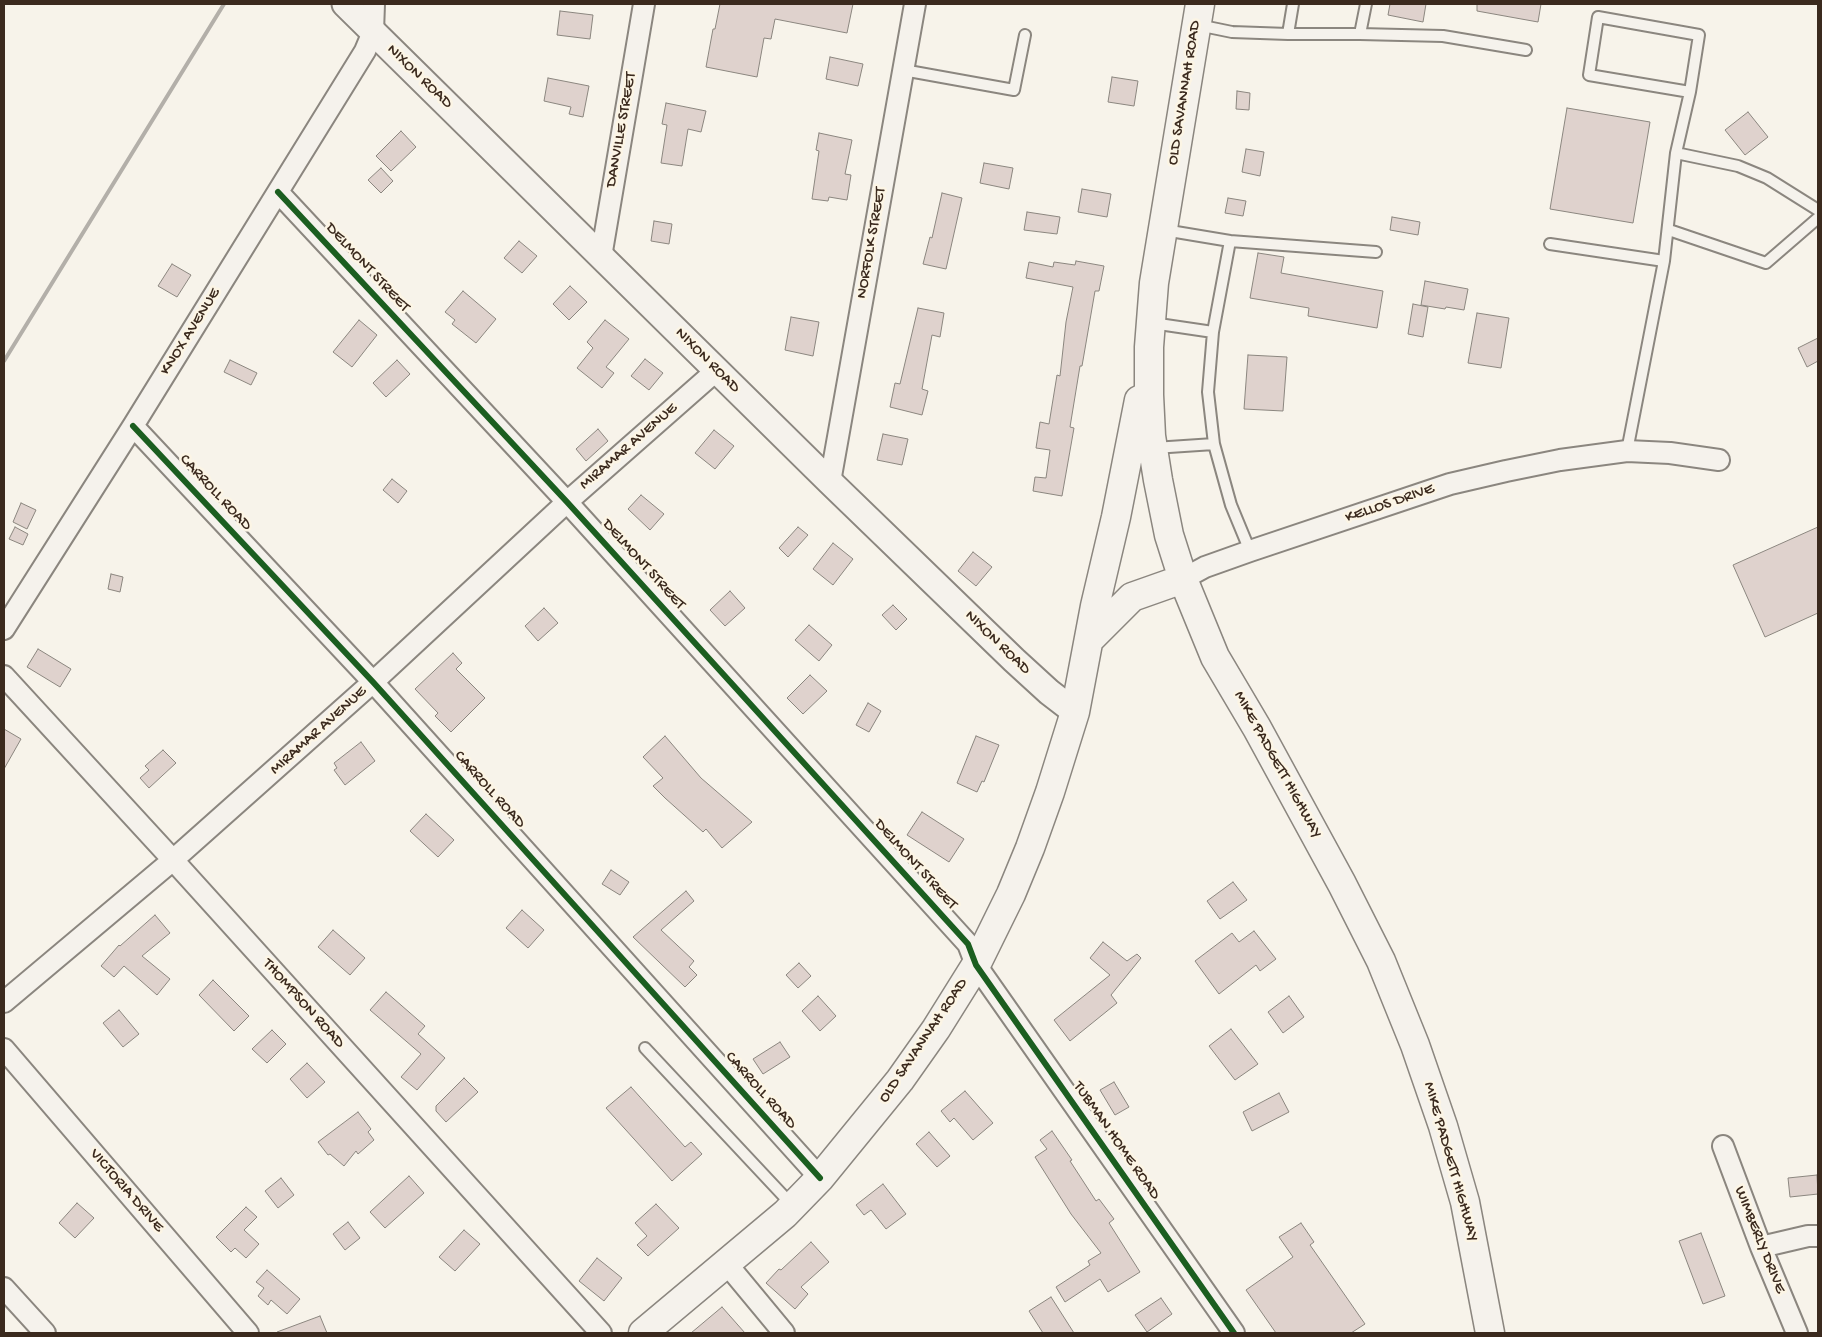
<!DOCTYPE html>
<html>
<head>
<meta charset="utf-8">
<style>
	body { margin:0 }
	#map { position:relative; width:1822px; height:1337px; overflow:hidden; background:#f7f3ea; font-family:"Gochi Hand",sans-serif }
	canvas { display:block }
	.frame { position:absolute; inset:0; border:5px solid #3b2a1e; pointer-events:none }
</style>
</head>
<body>
<div id="map">
<canvas width="1822" height="1337"></canvas>
<div class="frame"></div>
</div>
<script>
const ctx = document.querySelector('canvas').getContext('2d');
ctx.lineJoin = 'round';
function fill(path, color) { ctx.fillStyle = color; ctx.fill(path, 'evenodd'); }
const shape = rows => new Path2D(rows.map(r => 'M' + r).join(''));
function strokePath(path, color, width, dash) { ctx.strokeStyle = color; ctx.lineWidth = width; ctx.lineCap = dash ? 'butt' : 'round'; ctx.setLineDash(dash || []); ctx.stroke(path); }
function write(font, color, halo, rows, align = 'center') {
  ctx.font = font + ' "Gochi Hand",sans-serif'; ctx.lineWidth = 5; ctx.setLineDash([]); ctx.textBaseline = 'middle'; ctx.strokeStyle = halo; ctx.fillStyle = color; for (const [text, x, y, turn = 0] of rows) {
    ctx.save(); ctx.translate(x, y); ctx.rotate((+turn || 0) * Math.PI / 180); ctx.textAlign = isNaN(turn) ? turn : align; if (halo) ctx.strokeText(text, 0, 0); ctx.fillText(text, 0, 0); ctx.restore();
  }
}
const building = shape([
	[720,4,853,4,847,33,775,19,771,39,764,38,757,77,706,67,713,29,715,29,720,4],
	[1390,4,1426,4,1423,22,1388,15,1390,4],
	[1477,4,1541,4,1538,22,1477,11,1477,4],
	[560,11,593,15,590,39,557,35,560,11],
	[830,57,863,64,858,86,826,79,830,57],
	[1112,77,1138,81,1134,106,1108,102,1112,77],
	[548,78,589,86,583,117,569,114,571,107,544,101,548,78],
	[1237,91,1250,93,1249,110,1236,109,1237,91],
	[666,103,706,111,701,132,688,129,682,166,661,163,667,125,662,124,666,103],
	[1567,108,1650,122,1633,223,1550,209,1567,108],
	[1748,112,1768,137,1745,155,1725,130,1748,112],
	[401,131,416,147,391,171,376,156,401,131],
	[819,133,852,140,845,174,851,175,847,200,829,197,828,201,812,199,819,151,816,150,819,133],
	[1246,149,1264,152,1260,176,1242,172,1246,149],
	[984,163,1013,168,1009,189,980,183,984,163],
	[381,168,393,181,381,193,368,180,381,168],
	[1082,189,1111,194,1107,217,1078,212,1082,189],
	[942,193,962,198,946,269,923,264,930,237,932,238,942,193],
	[1228,198,1246,201,1243,216,1225,213,1228,198],
	[1027,212,1060,217,1057,234,1024,230,1027,212],
	[1392,217,1420,222,1418,235,1390,230,1392,217],
	[654,221,672,224,669,244,651,241,654,221],
	[519,241,537,256,522,273,504,258,519,241],
	[1258,253,1284,257,1281,273,1383,291,1377,328,1308,316,1309,308,1250,298,1258,253],
	[1076,261,1104,266,1099,291,1095,291,1082,366,1080,366,1070,427,1074,428,1062,496,1033,491,1035,477,1046,478,1050,450,1036,448,1040,422,1049,424,1057,375,1060,376,1066,322,1073,287,1026,278,1029,262,1053,267,1054,262,1075,265,1076,261],
	[172,264,191,275,177,297,158,286,172,264],
	[1425,281,1468,289,1464,310,1446,307,1445,309,1421,305,1425,281],
	[570,286,587,302,569,320,553,304,570,286],
	[463,291,496,319,476,343,452,324,455,320,445,312,463,291],
	[1413,304,1428,307,1423,337,1408,334,1413,304],
	[918,308,944,313,940,337,932,335,922,389,928,391,922,415,890,407,895,383,900,384,918,308],
	[1477,313,1509,318,1501,368,1468,363,1477,313],
	[791,317,819,322,813,356,785,350,791,317],
	[359,320,377,335,352,367,333,352,359,320],
	[605,320,629,339,606,367,614,373,602,388,577,368,593,348,587,342,605,320],
	[1818,338,1818,361,1807,367,1798,348,1818,338],
	[1248,355,1287,357,1283,411,1244,409,1248,355],
	[645,359,663,373,649,390,631,376,645,359],
	[230,360,257,373,251,385,224,372,230,360],
	[397,360,410,374,386,397,373,383,397,360],
	[598,429,608,441,586,461,576,449,598,429],
	[714,430,734,446,715,469,695,453,714,430],
	[883,434,908,439,902,465,877,460,883,434],
	[392,479,407,491,398,503,383,490,392,479],
	[641,495,664,514,650,530,628,509,641,495],
	[21,503,36,510,27,529,13,522,21,503],
	[15,527,28,534,23,545,9,539,15,527],
	[798,527,808,535,788,557,779,548,798,527],
	[1818,527,1818,613,1765,637,1733,565,1818,527],
	[833,543,853,559,833,585,813,569,833,543],
	[973,552,992,567,976,586,958,571,973,552],
	[111,574,123,577,120,592,108,589,111,574],
	[730,591,745,608,725,626,710,610,730,591],
	[893,605,907,619,896,630,882,615,893,605],
	[544,608,558,623,538,641,525,626,544,608],
	[809,625,832,645,819,661,795,640,809,625],
	[38,649,71,669,60,687,27,667,38,649],
	[453,653,462,663,456,669,485,698,451,732,435,716,438,713,415,689,453,653],
	[810,675,827,691,803,714,787,698,810,675],
	[868,703,881,711,869,732,856,725,868,703],
	[4,729,21,739,4,769,4,729],
	[665,736,701,778,752,822,722,848,706,829,703,832,665,798,653,786,663,778,643,757,665,736],
	[976,736,999,745,984,782,982,781,977,792,957,783,976,736],
	[361,742,375,761,345,785,334,770,337,768,334,763,361,742],
	[163,750,176,763,149,788,140,778,149,770,145,766,163,750],
	[922,812,964,839,949,862,907,835,922,812],
	[426,814,454,840,438,857,410,831,426,814],
	[611,870,629,882,620,895,602,884,611,870],
	[1233,882,1247,900,1220,919,1207,901,1233,882],
	[686,891,694,901,661,930,694,961,689,967,697,975,685,987,633,937,686,891],
	[522,910,544,930,528,948,506,928,522,910],
	[155,915,170,933,142,956,170,979,157,995,124,966,114,977,101,966,119,945,120,946,155,915],
	[333,930,365,958,350,975,318,947,333,930],
	[1254,931,1276,959,1260,971,1256,965,1219,994,1195,961,1232,933,1239,942,1254,931],
	[1103,942,1127,961,1137,954,1141,958,1111,995,1117,1003,1070,1041,1054,1020,1110,975,1090,958,1103,942],
	[799,963,811,976,798,988,786,975,799,963],
	[213,980,249,1016,234,1031,199,995,213,980],
	[386,992,425,1026,418,1034,445,1058,417,1090,401,1077,421,1054,370,1010,386,992],
	[818,996,836,1016,820,1031,802,1011,818,996],
	[1289,996,1304,1017,1283,1033,1268,1012,1289,996],
	[119,1010,139,1034,123,1047,103,1023,119,1010],
	[1231,1029,1258,1064,1235,1080,1209,1046,1231,1029],
	[272,1030,286,1044,267,1063,252,1049,272,1030],
	[780,1042,790,1057,763,1074,753,1059,780,1042],
	[307,1063,325,1082,307,1098,290,1079,307,1063],
	[464,1078,478,1092,446,1122,436,1111,436,1106,464,1078],
	[1114,1082,1129,1107,1115,1115,1100,1090,1114,1082],
	[631,1087,685,1147,691,1142,702,1154,672,1181,606,1108,631,1087],
	[965,1091,993,1123,973,1140,954,1118,950,1122,941,1111,965,1091],
	[1279,1093,1289,1112,1252,1131,1243,1112,1279,1093],
	[358,1112,371,1129,368,1132,374,1140,358,1154,356,1151,344,1166,330,1154,328,1155,318,1142,358,1112],
	[1052,1131,1072,1160,1070,1161,1096,1201,1099,1199,1114,1219,1109,1223,1140,1272,1108,1292,1100,1279,1065,1302,1056,1287,1090,1265,1088,1261,1101,1253,1071,1214,1035,1157,1047,1149,1040,1140,1052,1131],
	[929,1132,950,1156,937,1167,916,1144,929,1132],
	[1817,1175,1818,1194,1790,1197,1788,1178,1817,1175],
	[409,1176,424,1193,385,1228,370,1212,409,1176],
	[281,1178,294,1195,278,1208,265,1191,281,1178],
	[883,1184,906,1214,886,1229,871,1210,864,1215,856,1205,883,1184],
	[77,1203,94,1218,75,1238,59,1223,77,1203],
	[656,1204,679,1228,648,1256,637,1245,647,1236,635,1223,656,1204],
	[246,1207,257,1217,244,1230,259,1244,246,1258,235,1248,231,1252,216,1237,246,1207],
	[348,1222,360,1238,345,1250,333,1234,348,1222],
	[1301,1223,1314,1242,1310,1245,1365,1324,1351,1333,1276,1333,1246,1290,1293,1257,1279,1237,1301,1223],
	[464,1230,480,1244,455,1271,439,1257,464,1230],
	[1701,1233,1725,1296,1703,1304,1679,1241,1701,1233],
	[811,1242,829,1262,801,1287,808,1294,795,1309,766,1283,779,1269,781,1270,811,1242],
	[597,1258,622,1278,604,1301,579,1281,597,1258],
	[267,1270,300,1299,287,1314,271,1300,268,1305,258,1296,264,1288,256,1282,267,1270],
	[1051,1297,1074,1333,1043,1333,1029,1311,1051,1297],
	[1161,1298,1172,1314,1147,1332,1135,1315,1161,1298],
	[722,1307,745,1333,691,1333,722,1307],
	[320,1316,327,1333,277,1333,277,1332,320,1316]
]);
const service = shape([
	[1198,25,1232,32,1288,34,1360,34,1366,4],
	[1288,34,1293,4],
	[1360,34,1443,36,1526,50],
	[903,70,1014,90,1025,35],
	[1676,153,1738,166,1767,178,1818,210],
	[1164,230,1230,241,1213,332,1208,392,1214,444],
	[1669,230,1766,263,1818,218],
	[1230,241,1376,252],
	[1550,244,1664,261],
	[1152,323,1213,332],
	[1154,448,1214,444,1231,505,1250,551],
	[1627,451,1664,261,1676,153,1690,92,1589,75,1598,17,1699,35,1690,92],
	[645,1048,792,1205]
]);
const minor = shape([
	[278,192,567,502,968,944,976,965,1234,1333],
	[601,257,644,4],
	[133,426,373,682,820,1178],
	[830,482,915,4],
	[1183,579,1205,567,1250,551,1450,484,1506,471,1560,460,1627,451,1670,453,1719,460],
	[4,629,133,426,365,51,373,32,374,4],
	[4,676,173,860,601,1333],
	[4,1002,173,860,373,682,567,502,717,370],
	[4,1049,248,1333],
	[1723,1146,1761,1247,1797,1333],
	[1761,1247,1808,1236,1818,1236],
	[726,1263,784,1333],
	[4,1288,45,1333]
]);
const tertiary = shape([
	[345,4,830,482,1014,660,1049,692,1075,712]
]);
const secondary = shape([
	[1200,4,1154,283,1149,347,1149,395,1151,436,1158,480,1169,535,1183,579,1215,657,1257,728,1342,884,1381,961,1415,1045,1443,1126,1465,1202,1490,1333],
	[1089,640,1132,597,1183,579],
	[643,1333,785,1214,820,1178,900,1080,936,1029,976,965,1011,894,1030,848,1050,792,1075,712,1095,606,1116,517,1139,400]
]);
const rail = shape([
	[4,361,224,4]
]);
const cycleway = shape([
	[278,192,567,502,968,944,976,965,1234,1333],
	[133,426,373,682,820,1178]
]);
const streetNames = [
	["NIXON ROAD",419,77,44],
	["OLD SAVANNAH ROAD",1185,93,-81],
	["DANVILLE STREET",622,130,-80],
	["NORFOLK STREET",872,243,-80],
	["DELMONT STREET",367,268,47],
	["KNOX AVENUE",191,332,-58],
	["NIXON ROAD",707,361,45],
	["MIRAMAR AVENUE",629,447,-41],
	["CARROLL ROAD",215,493,47],
	["KELLOS DRIVE",1390,504,-19],
	["DELMONT STREET",643,565,48],
	["NIXON ROAD",997,643,44],
	["MIRAMAR AVENUE",319,731,-42],
	["MIKE PADGETT HIGHWAY",1277,765,61],
	["CARROLL ROAD",489,790,48],
	["DELMONT STREET",915,865,48],
	["THOMPSON ROAD",303,1004,48],
	["OLD SAVANNAH ROAD",924,1041,-56],
	["CARROLL ROAD",760,1091,48],
	["TUBMAN HOME ROAD",1116,1141,55],
	["MIKE PADGETT HIGHWAY",1450,1162,74],
	["VICTORIA DRIVE",126,1191,49],
	["WIMBERLY DRIVE",1759,1240,68]
];
fill(building, '#dfd2cd');
strokePath(building, '#8b867f', 1);
strokePath(service, '#8b867f', 14);
strokePath(minor, '#8b867f', 24);
strokePath(tertiary, '#8b867f', 29);
strokePath(secondary, '#8b867f', 31);
strokePath(service, '#f5f2ec', 10);
strokePath(minor, '#f5f2ec', 20);
strokePath(tertiary, '#f5f2ec', 25);
strokePath(secondary, '#f5f2ec', 28);
strokePath(rail, '#b3afa9', 4);
strokePath(cycleway, '#1b5e20', 6);
write('16px', '#3b2a1e', '#fcf5e5', streetNames);
</script>
</body>
</html>
